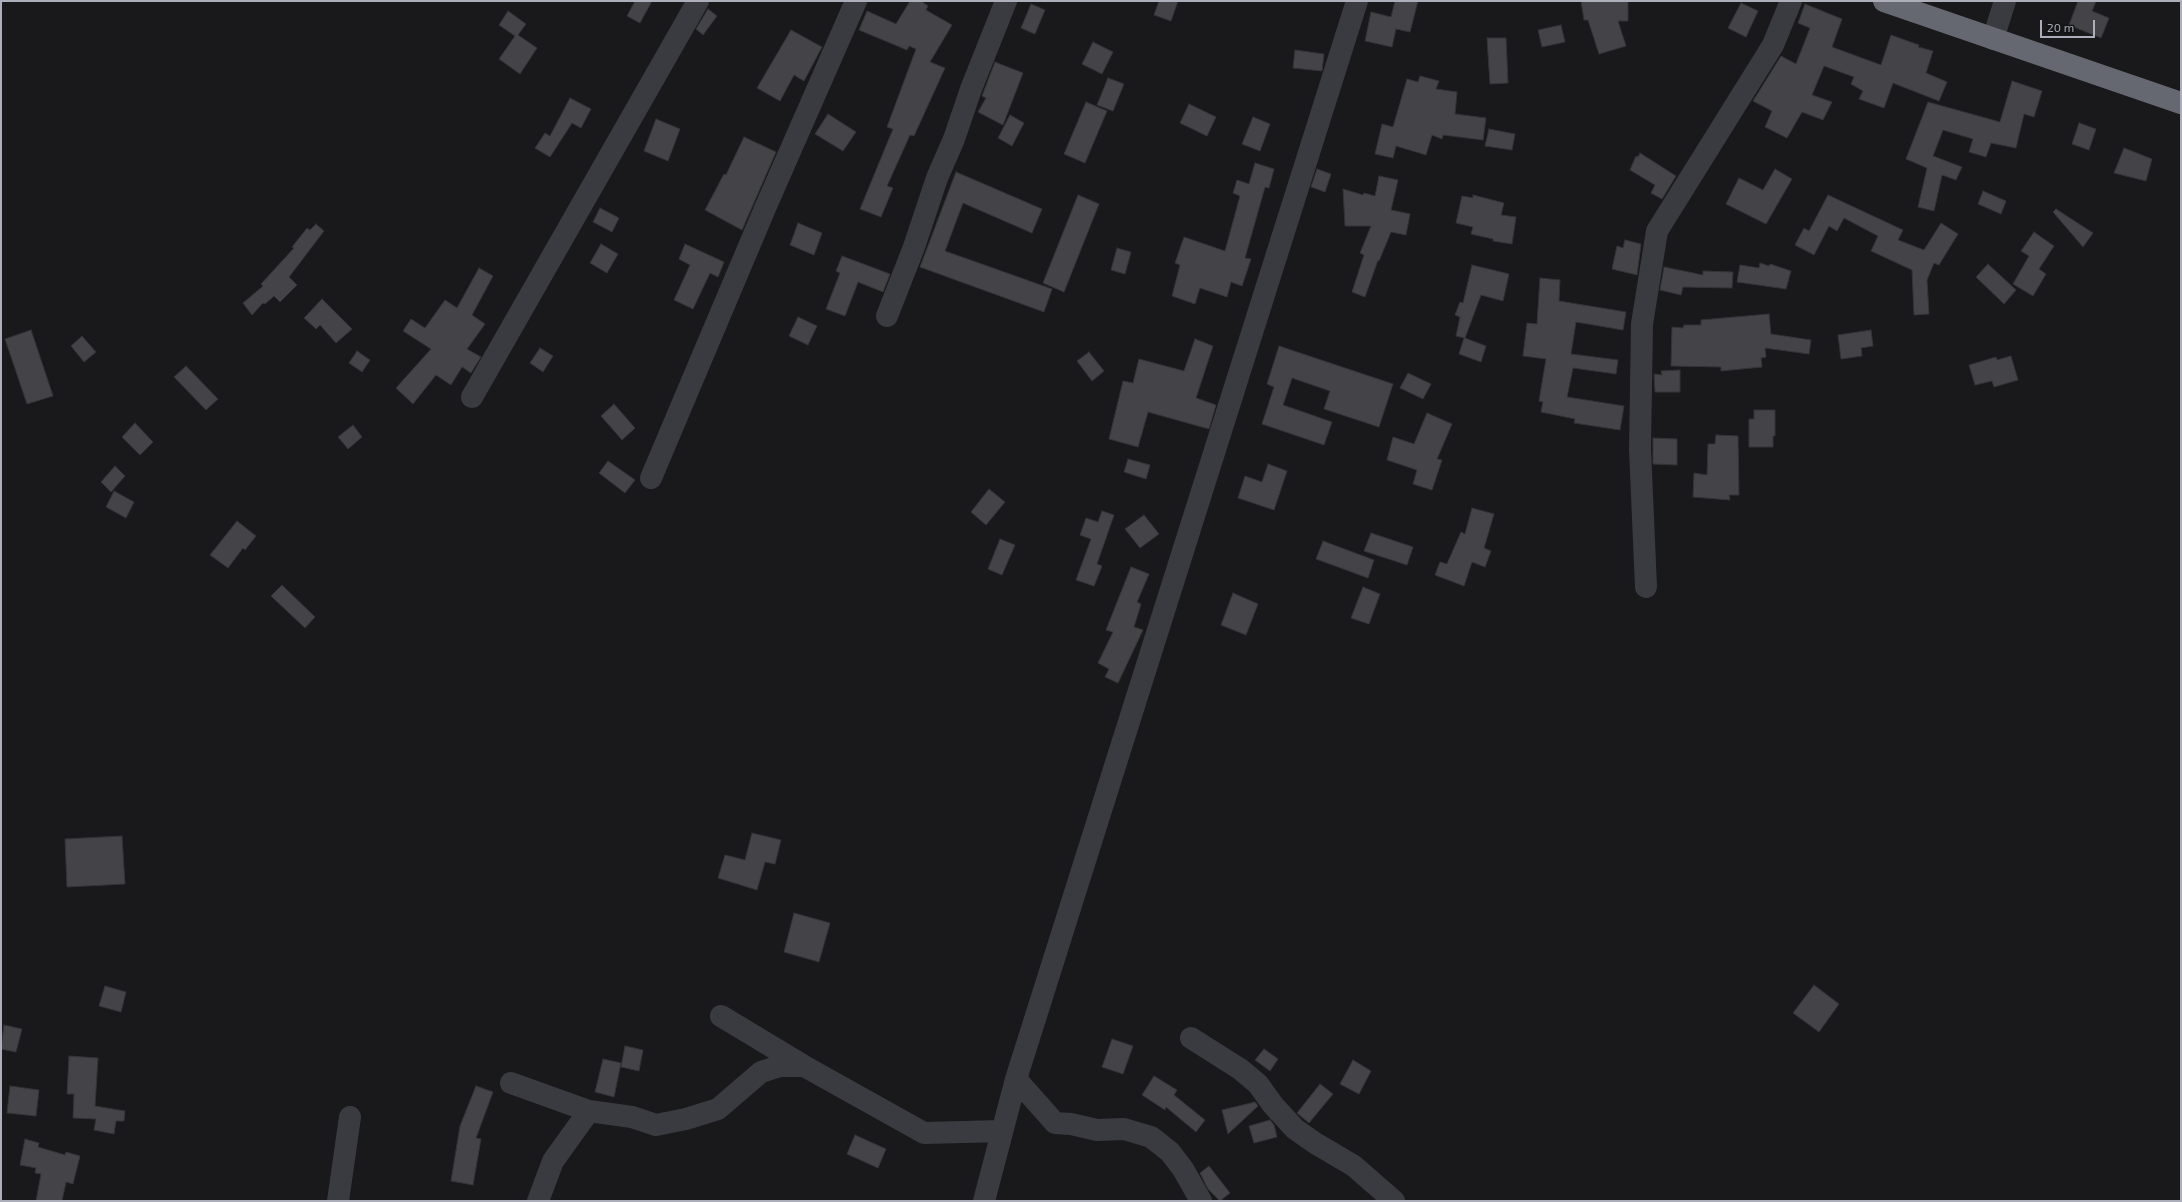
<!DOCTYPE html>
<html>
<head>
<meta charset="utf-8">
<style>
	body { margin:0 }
	#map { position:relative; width:2182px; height:1202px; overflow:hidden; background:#19191b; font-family:"Exo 2",sans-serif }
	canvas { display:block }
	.frame { position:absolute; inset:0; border:2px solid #acafba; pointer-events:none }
	.scale { position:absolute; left:2040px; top:20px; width:55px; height:18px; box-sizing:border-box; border:2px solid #acafba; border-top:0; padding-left:5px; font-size:12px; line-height:14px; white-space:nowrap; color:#acafba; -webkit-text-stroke:3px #141416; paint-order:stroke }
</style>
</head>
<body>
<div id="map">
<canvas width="2182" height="1202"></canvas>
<div class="frame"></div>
<div class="scale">20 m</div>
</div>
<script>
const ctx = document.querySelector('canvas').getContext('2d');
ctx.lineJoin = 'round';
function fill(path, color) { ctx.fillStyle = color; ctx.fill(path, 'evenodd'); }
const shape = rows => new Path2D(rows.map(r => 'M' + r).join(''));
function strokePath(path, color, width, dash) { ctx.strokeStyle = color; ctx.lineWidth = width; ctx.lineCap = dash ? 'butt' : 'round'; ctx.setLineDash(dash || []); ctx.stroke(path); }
const building = shape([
	[635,1,652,1,640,23,627,16,635,1],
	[910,1,921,1,928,6,926,10,952,25,930,62,945,68,914,136,910,135,887,186,893,188,881,217,860,209,893,129,887,127,916,49,909,46,907,50,859,30,867,11,896,24,910,1],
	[1159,1,1178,1,1171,21,1154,15,1159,1],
	[1395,1,1418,1,1410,32,1396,29,1392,47,1365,41,1371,12,1391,17,1395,1],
	[1581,1,1628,1,1628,21,1618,21,1626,46,1599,54,1588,20,1584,20,1581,1],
	[2078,1,2096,1,2092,11,2109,18,2101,38,2069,25,2078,1],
	[1741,3,1758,11,1746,37,1728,28,1741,3],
	[1031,4,1045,10,1035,34,1021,28,1031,4],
	[1805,4,1842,19,1832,47,1881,65,1891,35,1919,45,1918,47,1933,51,1926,73,1947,82,1939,101,1893,83,1884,108,1859,99,1863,91,1851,84,1854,77,1824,66,1812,95,1832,102,1823,120,1802,112,1787,138,1765,127,1772,111,1753,101,1781,56,1796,64,1810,28,1798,23,1805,4],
	[708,9,717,16,703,35,696,29,708,9],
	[508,11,526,24,518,35,537,48,520,74,499,59,515,36,499,25,508,11],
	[1561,25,1565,42,1542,47,1538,30,1561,25],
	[791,30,822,47,804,81,794,75,780,101,757,88,791,30],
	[1487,38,1506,38,1508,83,1490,84,1487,38],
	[1093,42,1113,52,1102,74,1082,64,1093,42],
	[1295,50,1324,54,1322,71,1293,68,1295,50],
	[995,62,1023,73,1003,125,978,112,986,98,982,96,995,62],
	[1420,76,1439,81,1436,89,1457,92,1455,114,1486,118,1483,140,1443,135,1442,139,1432,135,1426,155,1396,146,1393,158,1375,154,1382,124,1393,127,1407,79,1418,82,1420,76],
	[1108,78,1124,84,1113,111,1097,105,1108,78],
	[2012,81,2042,91,2034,117,2024,114,2016,148,1991,143,1986,157,1969,152,1973,139,1943,130,1933,156,1962,167,1956,180,1942,175,1934,211,1918,207,1927,168,1906,159,1928,102,2000,122,2012,81],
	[570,98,591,109,581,128,572,123,550,157,535,148,545,133,550,136,570,98],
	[1086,102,1107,111,1085,163,1064,154,1086,102],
	[1189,104,1216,117,1207,136,1180,123,1189,104],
	[828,114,856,132,843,151,815,134,828,114],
	[1010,115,1024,123,1012,146,998,138,1010,115],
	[1253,117,1270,124,1260,151,1242,144,1253,117],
	[656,119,680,129,668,161,644,151,656,119],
	[2079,123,2096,129,2089,150,2072,144,2079,123],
	[1489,129,1515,134,1512,150,1485,146,1489,129],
	[744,137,776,152,742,230,705,210,724,174,726,175,744,137],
	[2124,148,2152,159,2146,181,2114,173,2124,148],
	[1640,153,1676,176,1662,199,1651,193,1655,185,1630,170,1636,156,1638,157,1640,153],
	[1255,163,1274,169,1269,188,1265,187,1245,258,1251,259,1242,286,1231,282,1227,297,1200,288,1195,304,1172,296,1180,265,1175,263,1184,237,1225,251,1240,196,1233,193,1237,180,1249,184,1255,163],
	[1317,169,1331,174,1325,192,1311,187,1317,169],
	[1775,169,1792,179,1766,224,1726,204,1739,178,1763,190,1775,169],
	[956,172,1042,209,1032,233,963,203,945,251,1052,289,1044,312,920,267,956,172],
	[1379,176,1398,180,1391,210,1410,214,1406,235,1391,232,1379,261,1378,260,1365,297,1352,292,1364,255,1360,253,1371,226,1345,226,1343,189,1363,195,1364,193,1375,196,1379,176],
	[1983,191,2006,201,2001,214,1978,204,1983,191],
	[1078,195,1099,204,1064,292,1043,283,1078,195],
	[1473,195,1504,203,1501,215,1516,217,1512,244,1493,241,1493,239,1471,234,1473,227,1456,223,1462,196,1473,198,1473,195],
	[1828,195,1903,230,1898,240,1924,250,1941,223,1958,234,1939,265,1934,263,1927,280,1929,314,1914,315,1912,270,1871,251,1878,236,1844,218,1837,231,1829,226,1814,255,1795,245,1804,228,1809,231,1828,195],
	[600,208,619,218,612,232,593,222,600,208],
	[2056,209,2093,233,2083,247,2053,212,2056,209],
	[798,223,822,233,814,255,790,245,798,223],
	[316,224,324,231,289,277,297,285,280,302,274,296,265,304,263,303,252,315,243,303,263,286,261,284,294,248,292,247,307,228,310,230,316,224],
	[2034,232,2054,246,2039,269,2046,274,2033,296,2013,284,2029,256,2021,251,2034,232],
	[1625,240,1641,244,1637,275,1612,269,1617,246,1623,248,1625,240],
	[601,244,618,254,607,273,590,263,601,244],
	[685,244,724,262,718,277,710,273,693,309,674,300,690,265,679,259,685,244],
	[1117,248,1131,252,1125,274,1111,270,1117,248],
	[842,256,890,274,883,292,858,282,845,316,826,309,840,273,836,271,842,256],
	[1760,263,1769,266,1770,264,1791,271,1786,289,1737,282,1740,265,1759,268,1760,263],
	[1988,264,2016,290,2004,304,1976,277,1988,264],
	[1472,265,1509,274,1503,301,1481,295,1465,338,1486,346,1481,362,1459,354,1464,338,1456,336,1460,317,1455,315,1460,302,1463,303,1472,265],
	[1664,267,1703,275,1703,271,1733,272,1732,288,1683,287,1681,295,1660,290,1664,267],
	[479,268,493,276,472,315,485,324,467,349,481,357,471,373,462,367,451,385,436,375,413,404,396,388,431,349,403,331,411,319,425,328,445,300,457,308,479,268],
	[1540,278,1560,280,1559,301,1626,312,1623,330,1576,322,1571,354,1618,360,1616,374,1573,368,1567,397,1624,406,1620,430,1574,423,1575,419,1541,412,1543,402,1539,401,1546,359,1523,356,1527,323,1537,324,1540,278],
	[322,299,352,329,336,343,320,325,316,329,304,318,322,299],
	[1769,314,1771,334,1811,340,1809,354,1765,348,1766,357,1761,358,1762,367,1721,371,1721,367,1671,366,1672,327,1683,328,1684,325,1701,325,1701,320,1769,314],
	[798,317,817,326,808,345,789,336,798,317],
	[31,330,53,396,27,404,5,339,31,330],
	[1871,330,1873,346,1861,348,1862,356,1841,359,1838,335,1871,330],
	[82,336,96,352,84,362,71,346,82,336],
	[1195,339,1213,346,1196,398,1216,405,1209,429,1148,412,1138,447,1109,439,1123,381,1133,383,1139,359,1184,371,1195,339],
	[1279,346,1393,384,1379,427,1324,409,1330,391,1292,378,1283,405,1332,422,1324,445,1262,424,1274,387,1267,384,1279,346],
	[540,348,553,356,543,372,530,363,540,348],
	[357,351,370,360,362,372,349,363,357,351],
	[1089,352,1104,371,1092,381,1077,361,1089,352],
	[2011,356,2018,380,1994,387,1992,381,1975,385,1969,365,1996,357,1997,360,2011,356],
	[186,366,218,399,206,410,174,377,186,366],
	[1680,370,1680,392,1655,392,1654,374,1662,375,1661,371,1680,370],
	[1408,373,1431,384,1423,399,1400,388,1408,373],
	[614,404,635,428,622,440,601,416,614,404],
	[1754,410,1775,410,1775,436,1773,436,1773,447,1749,447,1749,419,1754,419,1754,410],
	[1427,413,1452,424,1437,459,1442,460,1432,490,1413,484,1417,470,1387,460,1393,437,1414,444,1427,413],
	[135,423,153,442,140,455,122,437,135,423],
	[353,425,362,437,348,449,338,437,353,425],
	[1716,435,1738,436,1739,495,1729,495,1730,500,1693,497,1694,473,1707,475,1708,444,1715,444,1716,435],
	[1653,438,1677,439,1677,465,1653,464,1653,438],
	[1128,459,1150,465,1146,479,1124,472,1128,459],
	[608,461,635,480,625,493,599,473,608,461],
	[1268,464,1287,471,1274,510,1238,498,1245,476,1262,482,1268,464],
	[115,466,125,476,111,492,101,482,115,466],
	[989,489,1005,502,986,525,971,512,989,489],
	[114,491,134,502,126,518,106,507,114,491],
	[1472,508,1494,514,1484,548,1491,551,1485,567,1472,562,1464,586,1435,575,1440,562,1447,564,1461,532,1465,534,1472,508],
	[1102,511,1114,515,1097,564,1102,566,1094,586,1076,580,1091,539,1080,535,1086,518,1098,522,1102,511],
	[1144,515,1159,534,1140,548,1125,529,1144,515],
	[237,521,256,536,245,550,243,548,228,568,210,555,237,521],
	[1371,533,1413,547,1407,565,1364,551,1371,533],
	[1000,539,1015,545,1002,575,988,569,1000,539],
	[1323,541,1374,560,1368,578,1316,559,1323,541],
	[1131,567,1149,574,1137,602,1141,604,1134,627,1143,630,1118,683,1105,677,1109,669,1098,663,1113,632,1106,630,1131,567],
	[282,585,315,617,305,628,271,596,282,585],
	[1363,587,1380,594,1369,624,1351,618,1363,587],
	[1233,593,1258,604,1246,635,1221,625,1233,593],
	[752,833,781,840,775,864,765,862,757,890,718,878,725,855,745,860,752,833],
	[122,836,125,884,67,887,65,839,122,836],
	[794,913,830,923,819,962,784,952,794,913],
	[1814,985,1839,1004,1819,1032,1793,1013,1814,985],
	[105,986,126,992,121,1012,99,1006,105,986],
	[4,1025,22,1029,16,1052,1,1049,4,1025],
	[1112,1039,1133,1046,1123,1074,1102,1067,1112,1039],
	[625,1046,643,1050,639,1071,621,1067,625,1046],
	[1264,1049,1278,1059,1270,1071,1255,1060,1264,1049],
	[69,1056,98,1058,95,1106,125,1111,124,1121,116,1121,114,1134,94,1130,96,1119,73,1118,74,1094,67,1094,69,1056],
	[603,1059,621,1063,614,1097,595,1092,603,1059],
	[1353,1060,1371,1071,1359,1094,1340,1084,1353,1060],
	[1154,1076,1177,1090,1174,1095,1205,1120,1196,1132,1166,1107,1165,1110,1142,1095,1154,1076],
	[1320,1084,1333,1094,1309,1123,1297,1113,1320,1084],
	[10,1086,39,1090,36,1116,7,1113,10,1086],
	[476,1086,493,1092,476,1138,481,1139,473,1185,451,1181,460,1126,476,1086],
	[1255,1102,1258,1106,1228,1134,1222,1110,1255,1102],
	[1270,1120,1274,1125,1277,1137,1254,1143,1249,1126,1270,1120],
	[855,1135,886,1149,878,1168,847,1154,855,1135],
	[25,1139,39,1143,38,1147,65,1155,66,1152,80,1156,73,1184,66,1182,62,1201,36,1201,41,1174,35,1173,36,1168,20,1165,25,1139],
	[1209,1166,1230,1193,1220,1201,1208,1189,1200,1173,1209,1166]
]);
const minor = shape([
	[1993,39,2005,1],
	[887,316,914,247,937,178,954,139,971,89,1006,1],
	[472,397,698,1],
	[651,478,766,206,856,1],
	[1646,587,1640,449,1642,324,1657,231,1773,45,1791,1],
	[721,1016,804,1066,924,1133,1002,1131],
	[1191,1038,1240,1069,1258,1084,1273,1105,1295,1129,1315,1143,1354,1166,1394,1201],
	[1016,1079,1055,1123,1071,1124,1097,1130,1124,1129,1151,1137,1170,1152,1183,1169,1201,1201],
	[511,1083,589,1111,632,1117,656,1125,686,1119,718,1109,761,1072,780,1066,804,1066],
	[338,1201,350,1117],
	[538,1201,553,1161,589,1111],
	[984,1201,1016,1079,1357,1]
]);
const highway = shape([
	[1884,1,2181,103]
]);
fill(building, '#444448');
strokePath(building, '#343337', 1);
strokePath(minor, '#3a3b40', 22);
strokePath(highway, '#666871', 22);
</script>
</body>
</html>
